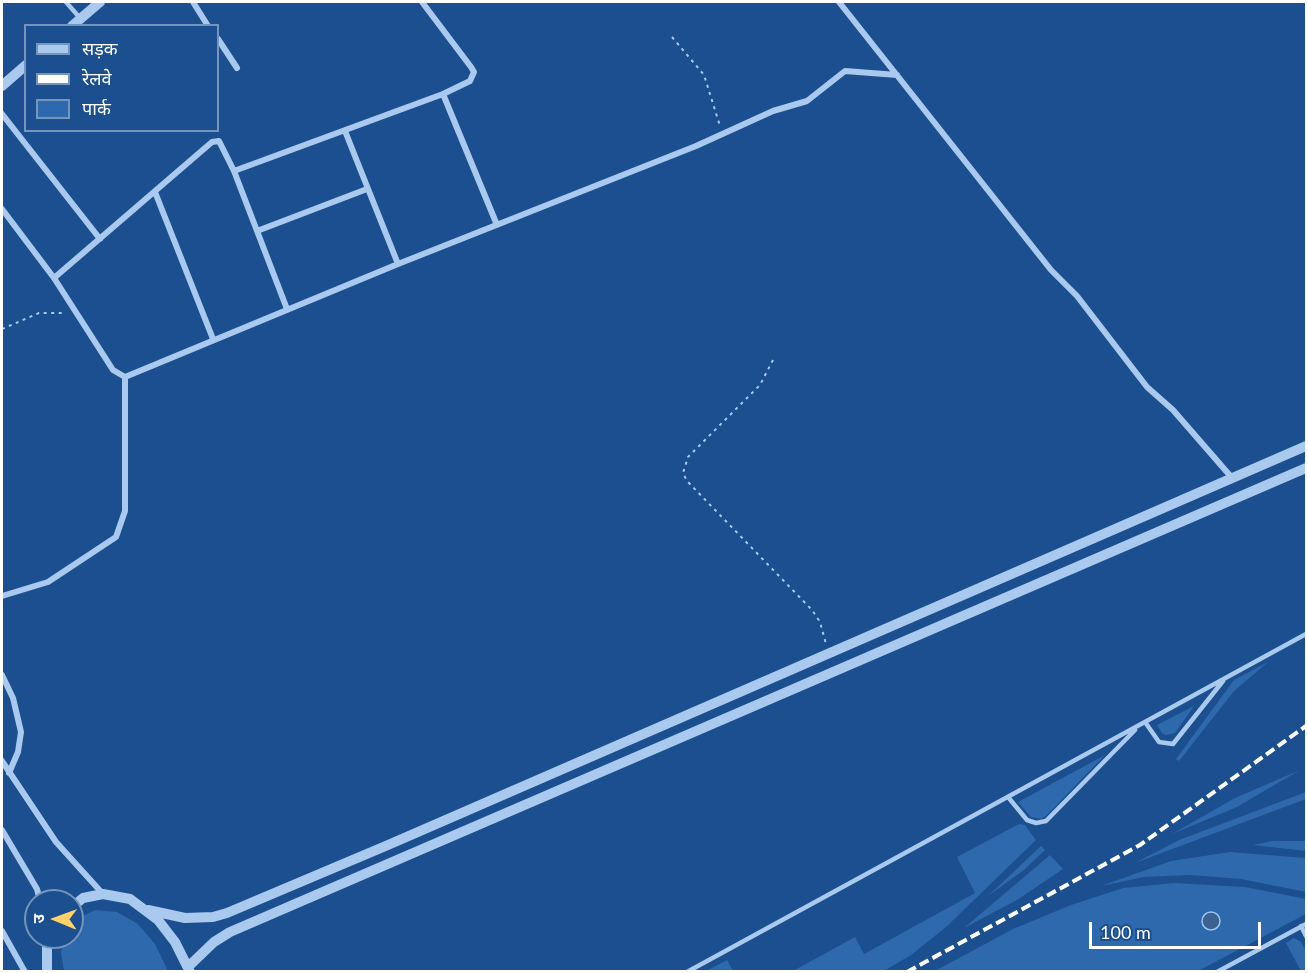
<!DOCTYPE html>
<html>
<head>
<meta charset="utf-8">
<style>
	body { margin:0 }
	#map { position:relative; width:1308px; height:973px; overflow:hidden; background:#1b4f8f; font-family:Lato,"Noto Sans Devanagari",sans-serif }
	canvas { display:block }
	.frame { position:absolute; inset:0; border:3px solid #fff; pointer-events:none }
	.legend { position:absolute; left:24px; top:24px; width:195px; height:108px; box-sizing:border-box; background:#1b4f8f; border:2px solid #7695bc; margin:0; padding:8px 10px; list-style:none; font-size:18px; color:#fff }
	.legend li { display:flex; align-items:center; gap:12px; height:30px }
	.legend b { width:30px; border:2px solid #7695bc }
	.north { position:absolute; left:24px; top:889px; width:60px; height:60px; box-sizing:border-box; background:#1b4f8f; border:2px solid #7695bc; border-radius:50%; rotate:271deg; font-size:16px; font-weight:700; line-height:24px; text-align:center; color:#fff }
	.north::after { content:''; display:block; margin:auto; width:21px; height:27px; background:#ffd166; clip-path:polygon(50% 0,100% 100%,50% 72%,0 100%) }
	.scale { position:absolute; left:1089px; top:922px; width:172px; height:27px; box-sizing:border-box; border:3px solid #fff; border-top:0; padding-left:8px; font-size:18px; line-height:21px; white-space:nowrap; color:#fff; -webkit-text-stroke:4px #1b4f8f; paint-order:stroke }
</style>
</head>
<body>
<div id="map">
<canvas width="1308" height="973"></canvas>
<div class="frame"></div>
<ul class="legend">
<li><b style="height:8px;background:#a9c9ee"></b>सड़क</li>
<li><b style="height:8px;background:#fff"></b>रेलवे</li>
<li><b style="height:16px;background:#2e69ad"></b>पार्क</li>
</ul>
<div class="north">उ</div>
<div class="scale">100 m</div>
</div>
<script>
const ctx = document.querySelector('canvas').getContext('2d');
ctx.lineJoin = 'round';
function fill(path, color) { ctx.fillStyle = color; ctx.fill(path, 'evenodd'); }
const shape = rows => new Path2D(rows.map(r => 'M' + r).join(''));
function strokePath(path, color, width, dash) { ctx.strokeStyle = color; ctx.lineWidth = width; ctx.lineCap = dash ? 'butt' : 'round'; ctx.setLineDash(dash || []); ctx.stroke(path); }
const green = shape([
	[1268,662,1234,691,1179,761,1176,759,1234,680],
	[1194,706,1175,733,1166,735,1162,733,1157,725],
	[1105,755,1046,816,1041,819,1031,817,1018,802],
	[1300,770,1237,807,1172,834,1235,798],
	[1306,792,1306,799,1135,863,1179,840],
	[1019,824,1025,825,1036,840,946,927,911,955,884,971,793,971,855,937,864,954,975,893,957,857],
	[1272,841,1306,841,1306,851,1253,845],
	[1041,846,1045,850,1024,870,988,896],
	[1230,852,1306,858,1306,892,1241,879,1190,875,1144,877,1101,886,1171,861],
	[1050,855,1063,869,1017,900,964,928],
	[1174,883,1245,887,1306,899,1306,914,1198,971,933,972,1013,929,1071,905,1123,888],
	[95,910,117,912,138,924,155,944,168,971,64,971,61,952,65,937,72,937,72,925,77,919],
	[1294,938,1301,942,1306,951,1306,971,1301,971,1286,943],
	[727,960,733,971,706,971]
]);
const water = shape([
	'1202 921a9 9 0 1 1 18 0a9 9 0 1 1-18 0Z'
]);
const path = shape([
	[672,37,704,75,720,126],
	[2,329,39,313,66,313],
	[773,360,760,385,688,457,683,473,687,481,812,610,820,622,826,644]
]);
const service = shape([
	[66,2,80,18],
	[1145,722,1159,742,1173,744,1223,681],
	[1008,797,1027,820,1036,823,1046,821,1135,730],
	[1301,926,1306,936],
	[687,972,1306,634],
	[1217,972,1306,924]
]);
const minor = shape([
	[193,2,208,26],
	[839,2,1051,270,1077,296,1147,387,1173,410,1233,479],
	[218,39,237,68],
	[443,94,497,225],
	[2,114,100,239],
	[345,131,398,264],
	[234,171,443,94,470,81,474,72,471,67,422,2],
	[155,192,213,339],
	[2,209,54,278,113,370,125,377,398,264,696,146,773,111,807,101,845,71,897,75],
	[257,231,367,189],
	[54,278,212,142,219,141,234,171,287,309],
	[2,596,48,582,116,537,125,511,125,377],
	[2,675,13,698,21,732,18,752,9,773],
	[2,761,56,842,103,894],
	[2,830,37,889,40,901],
	[2,931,25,972]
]);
const tertiary = shape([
	[72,26,100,2],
	[2,86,26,65],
	[72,907,83,898,103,894,130,899,158,920,175,942,190,972],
	[148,910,185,918,213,917,227,913,388,845,1306,446],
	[189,966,214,942,230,932,1306,468],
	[47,972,47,937]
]);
const rail = shape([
	[907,972,1140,845,1306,726]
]);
fill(green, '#2e69ad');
fill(water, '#3c6290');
strokePath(water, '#9cc4f0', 1.5);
strokePath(path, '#a9c9ee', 2, [3, 4.5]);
strokePath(service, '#a9c9ee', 4.5);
strokePath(minor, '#a9c9ee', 6);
strokePath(tertiary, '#a9c9ee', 10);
strokePath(rail, '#fff', 4, [10, 4.5]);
</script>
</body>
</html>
